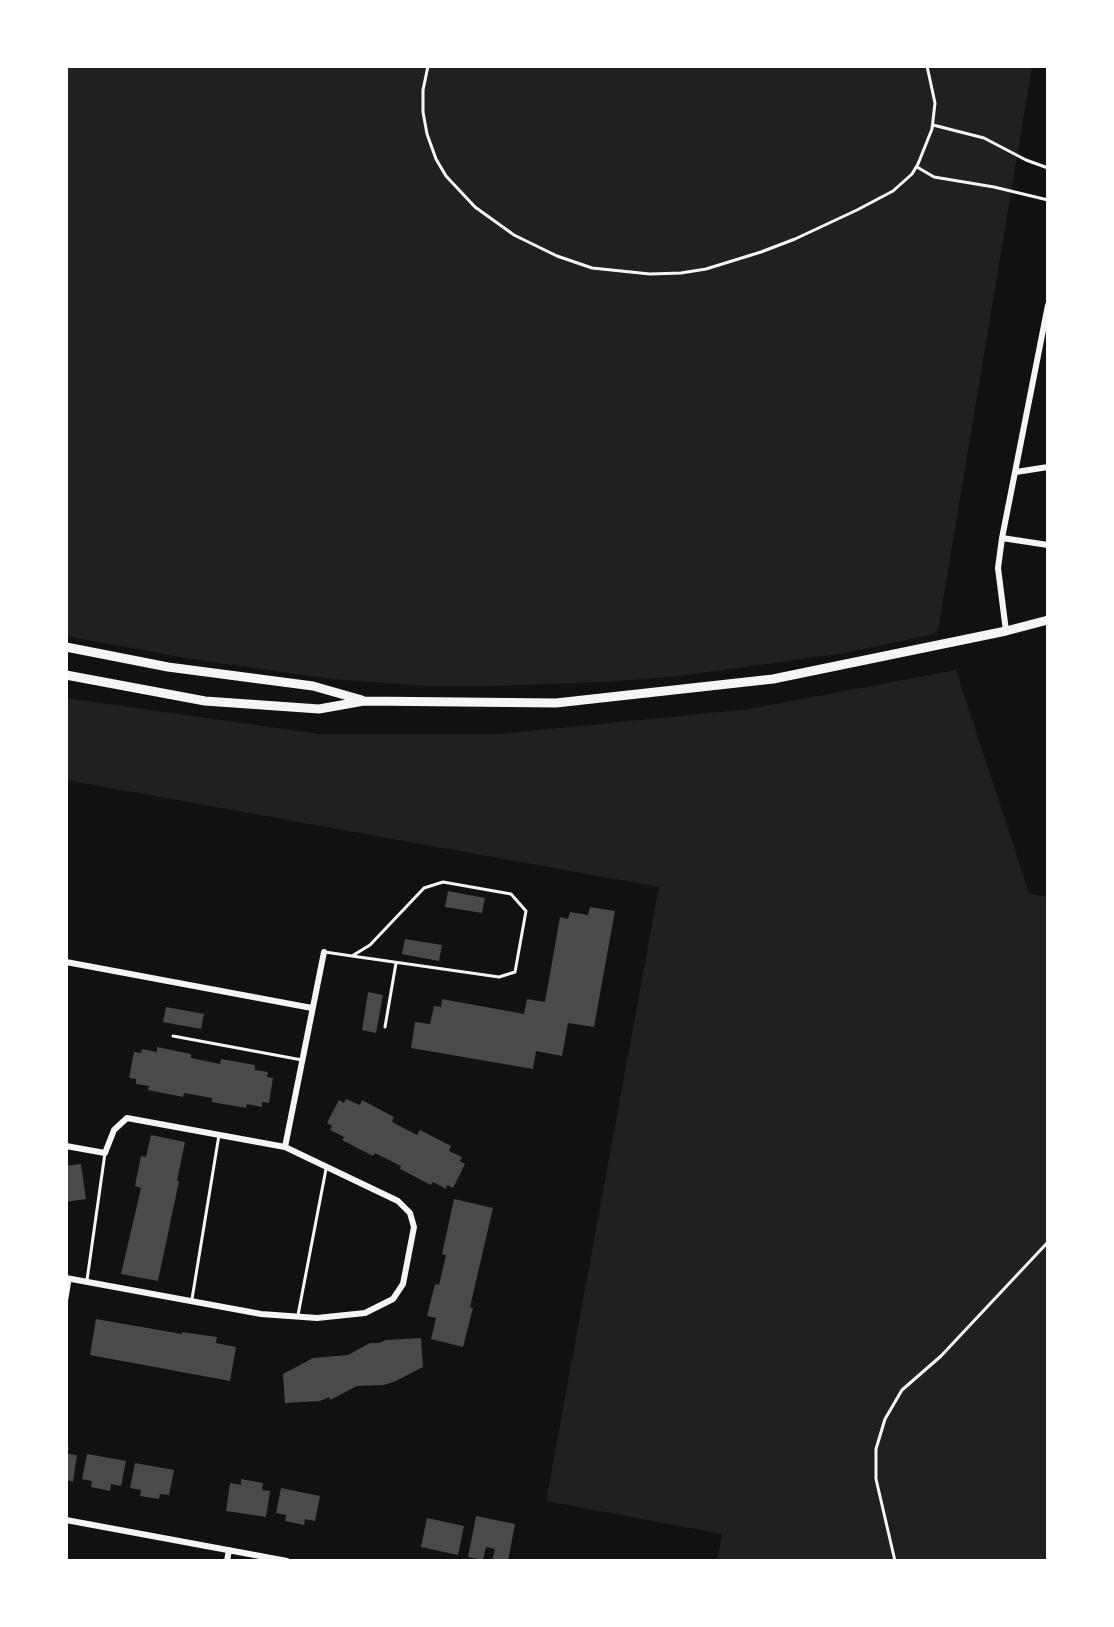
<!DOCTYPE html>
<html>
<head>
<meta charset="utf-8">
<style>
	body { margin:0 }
	#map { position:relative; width:1114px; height:1627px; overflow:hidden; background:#111; font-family:"DM Sans",sans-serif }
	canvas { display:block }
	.frame { position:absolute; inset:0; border:68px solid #fff; pointer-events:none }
</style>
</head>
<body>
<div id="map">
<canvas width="1114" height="1627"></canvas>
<div class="frame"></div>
</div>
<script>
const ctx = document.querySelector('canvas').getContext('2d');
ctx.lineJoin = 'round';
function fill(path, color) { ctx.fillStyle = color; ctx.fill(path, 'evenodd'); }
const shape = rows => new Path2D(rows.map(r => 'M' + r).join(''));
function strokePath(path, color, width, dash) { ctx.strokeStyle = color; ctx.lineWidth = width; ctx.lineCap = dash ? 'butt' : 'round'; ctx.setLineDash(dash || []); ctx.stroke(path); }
const green = shape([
	[66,66,1032,66,938,630,934,634,845,653,679,676,605,682,491,686,425,686,332,679,191,659,66,636],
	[956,670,1029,893,1048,897,1048,1561,717,1561,722,1534,546,1501,659,887,66,780,66,698,319,734,498,734,749,709]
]);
const building = shape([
	[448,891,485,898,482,913,445,907],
	[590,907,615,911,594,1027,568,1023,562,1056,536,1051,533,1069,411,1048,415,1022,430,1024,434,1006,441,1007,442,999,524,1014,527,999,545,1002,560,917,568,919,570,912,588,915],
	[405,939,442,945,439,961,402,954],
	[368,992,383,995,376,1033,362,1030],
	[166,1007,204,1014,201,1029,163,1022],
	[157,1047,191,1054,191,1058,220,1064,221,1059,255,1065,255,1070,268,1072,267,1077,273,1078,269,1103,262,1102,262,1107,247,1104,246,1108,212,1102,212,1098,184,1093,183,1097,148,1090,149,1086,136,1084,136,1079,129,1078,134,1052,141,1053,142,1049,157,1052],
	[346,1099,360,1105,362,1100,394,1117,392,1122,417,1135,420,1130,451,1146,449,1151,462,1157,460,1161,465,1164,453,1188,447,1185,446,1189,433,1182,431,1185,400,1169,401,1166,375,1153,373,1156,342,1140,344,1137,330,1130,332,1126,327,1123,339,1100,344,1103],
	[151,1135,185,1142,177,1181,179,1181,158,1281,121,1274,141,1188,135,1186,141,1156,146,1157],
	[81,1164,86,1199,66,1202,66,1166],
	[454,1199,493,1208,470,1307,473,1308,463,1347,431,1339,436,1318,427,1316,435,1284,439,1285,446,1255,442,1254],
	[96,1319,182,1334,182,1332,217,1337,216,1343,236,1347,230,1381,90,1355],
	[421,1338,423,1367,396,1381,384,1385,357,1386,330,1400,329,1397,320,1401,285,1403,283,1374,313,1358,348,1355,370,1343,379,1343,386,1340],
	[66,1447,69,1447,67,1454,77,1455,73,1482,66,1480],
	[87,1454,126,1461,121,1486,111,1484,110,1491,91,1487,92,1481,82,1479],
	[135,1463,174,1470,169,1495,160,1494,159,1499,140,1496,141,1490,130,1488],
	[241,1479,263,1483,262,1490,270,1491,266,1517,226,1511,230,1483,241,1485],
	[281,1488,320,1496,315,1521,305,1519,304,1525,285,1521,286,1515,276,1513],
	[476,1516,515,1524,508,1561,492,1561,495,1549,486,1547,483,1560,468,1557],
	[427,1518,464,1526,458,1555,421,1547]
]);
const path = shape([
	[428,66,423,90,423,112,427,134,436,159,446,176,475,207,514,235,557,256,592,268,650,274,681,273,706,269,761,252,795,239,857,210,893,191,912,174,918,164,932,129,935,103,927,66],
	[933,125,984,138,1026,160,1048,168],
	[917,167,934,177,994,187,1048,200],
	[895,1561,876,1479,876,1449,885,1419,902,1390,941,1356,1048,1242]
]);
const service = shape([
	[325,952,352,956,370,945,424,888,443,882,511,894,526,911,515,972,499,977,352,956],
	[385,1027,396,963],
	[173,1036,302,1060],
	[87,1280,105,1153],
	[192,1299,219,1135],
	[66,1304,70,1280],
	[298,1315,326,1169]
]);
const minor = shape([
	[1016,472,1048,467],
	[1002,538,1048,545],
	[1006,631,998,568,1002,538,1048,305],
	[66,962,312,1008],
	[66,1146,105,1153,114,1130,127,1118,285,1147,398,1201,410,1213,414,1227,403,1284,393,1299,365,1313,317,1318,261,1314,66,1278],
	[285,1147,324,952],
	[66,1520,287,1561],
	[227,1561,229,1550]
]);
const secondary = shape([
	[66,647,168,667,313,686,362,700],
	[66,675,205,701,319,709,364,701,556,703,773,679,1006,631,1048,620]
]);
fill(green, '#202020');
fill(building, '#4a4a4a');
strokePath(path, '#f5f5f5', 3);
strokePath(service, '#f5f5f5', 3);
strokePath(minor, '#f5f5f5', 6);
strokePath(secondary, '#f5f5f5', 9);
</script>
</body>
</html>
